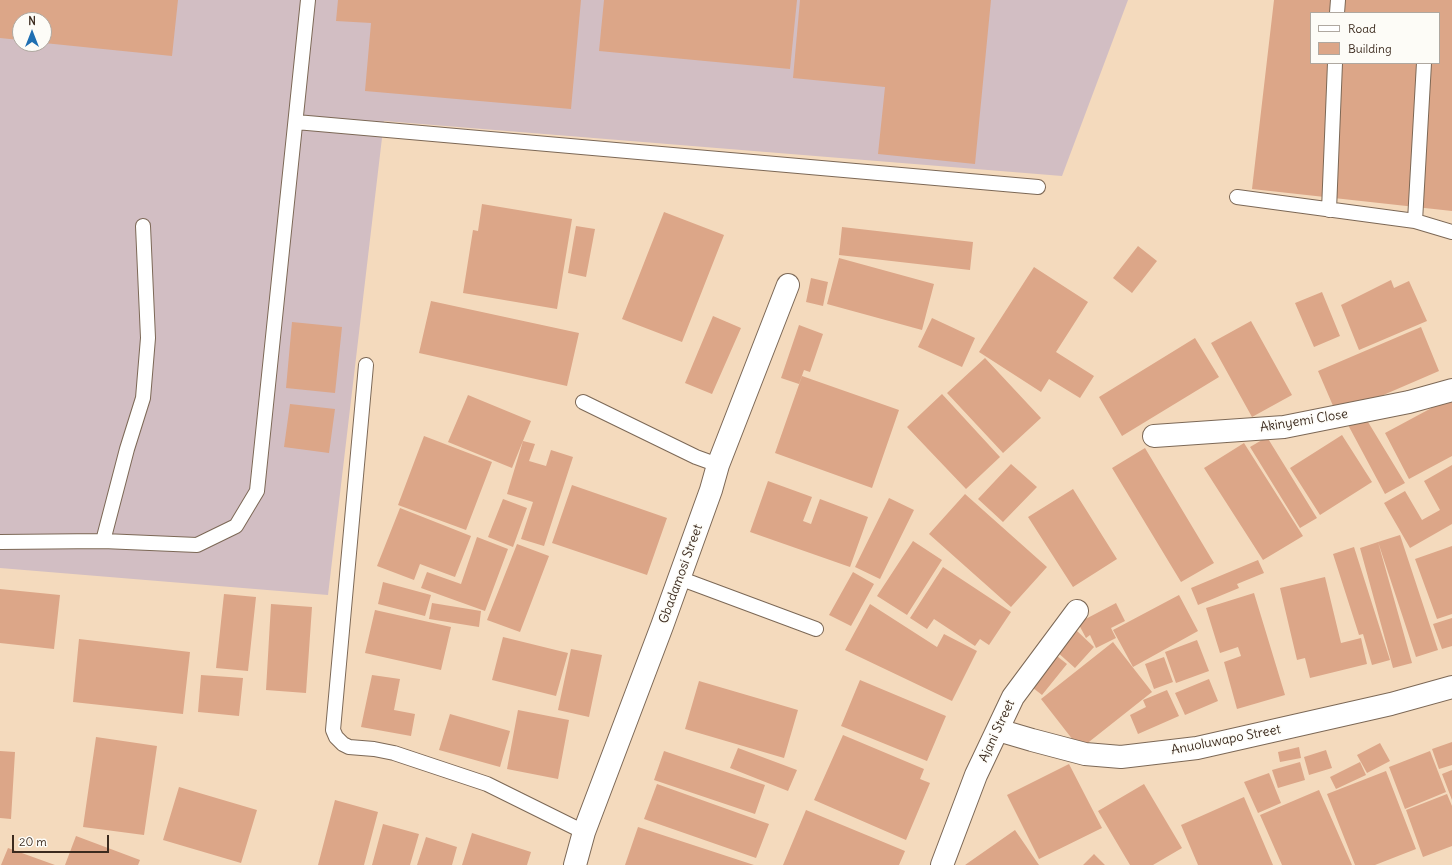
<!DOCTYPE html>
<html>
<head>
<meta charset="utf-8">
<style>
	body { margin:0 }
	#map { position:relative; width:1452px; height:865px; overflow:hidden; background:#f4dabd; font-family:Delius,sans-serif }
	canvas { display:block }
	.legend { position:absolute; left:1310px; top:12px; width:130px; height:52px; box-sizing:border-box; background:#fdfcf7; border:1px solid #afa8a0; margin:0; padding:5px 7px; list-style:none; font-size:12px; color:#3b2a1e }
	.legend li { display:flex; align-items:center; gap:8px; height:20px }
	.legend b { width:20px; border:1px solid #afa8a0 }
	.north { position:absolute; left:12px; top:12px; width:40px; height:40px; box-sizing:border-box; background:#fdfcf7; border:1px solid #afa8a0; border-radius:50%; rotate:0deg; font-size:11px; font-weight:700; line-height:16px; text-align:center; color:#3b2a1e }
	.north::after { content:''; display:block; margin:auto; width:14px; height:18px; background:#1f6fb2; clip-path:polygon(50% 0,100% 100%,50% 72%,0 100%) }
	.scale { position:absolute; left:12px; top:835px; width:97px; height:18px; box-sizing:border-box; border:2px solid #3b2a1e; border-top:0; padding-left:5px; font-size:12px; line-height:14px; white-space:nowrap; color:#3b2a1e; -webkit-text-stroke:3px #fdfcf7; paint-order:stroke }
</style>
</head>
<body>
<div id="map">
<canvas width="1452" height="865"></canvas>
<ul class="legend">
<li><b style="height:5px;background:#fff"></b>Road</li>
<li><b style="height:11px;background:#dca688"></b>Building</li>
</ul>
<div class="north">N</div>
<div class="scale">20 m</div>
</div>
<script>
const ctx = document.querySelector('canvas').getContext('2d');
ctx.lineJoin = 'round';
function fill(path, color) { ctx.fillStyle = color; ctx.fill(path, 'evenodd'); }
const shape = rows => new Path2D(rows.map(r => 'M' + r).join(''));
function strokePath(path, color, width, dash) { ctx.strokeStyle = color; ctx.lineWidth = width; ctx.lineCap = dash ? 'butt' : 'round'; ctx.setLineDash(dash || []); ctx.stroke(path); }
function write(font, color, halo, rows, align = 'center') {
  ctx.font = font + ' Delius,sans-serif'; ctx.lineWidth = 3; ctx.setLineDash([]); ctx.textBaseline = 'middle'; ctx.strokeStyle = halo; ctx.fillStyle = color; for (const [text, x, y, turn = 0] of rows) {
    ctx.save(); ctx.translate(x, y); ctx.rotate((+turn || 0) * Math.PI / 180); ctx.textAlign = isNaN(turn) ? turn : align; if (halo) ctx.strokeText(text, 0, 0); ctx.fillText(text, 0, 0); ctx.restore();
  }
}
const industrial = shape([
	[0,0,1128,0,1062,176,384,121,328,595,0,568],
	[20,20,44,20,44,44,20,44]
]);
const building = shape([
	[0,0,178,0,172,56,44,43,44,20,20,20,20,40,0,38],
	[338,0,581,0,571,109,365,91,371,23,336,21],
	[604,0,797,0,790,69,599,51],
	[800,0,991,0,975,164,878,154,885,87,793,78],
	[1274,0,1452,0,1452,211,1252,189],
	[1311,13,1439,13,1439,63,1311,63],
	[482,204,572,219,557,309,463,293,473,230,478,231],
	[664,212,724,235,682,342,622,319],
	[576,226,595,229,586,277,568,273],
	[842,227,973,242,970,270,839,255],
	[1138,246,1157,261,1132,293,1113,278],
	[839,258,934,284,922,330,827,304],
	[1034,267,1088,302,1056,352,1094,376,1080,398,1049,379,1041,392,979,352],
	[811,278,828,282,823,306,806,302],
	[1391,280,1394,288,1409,281,1427,321,1359,350,1341,305],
	[1322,292,1340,336,1314,347,1295,303],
	[431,301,579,333,567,386,419,353],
	[713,316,741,328,712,394,685,383],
	[932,318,975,338,962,367,918,347],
	[1251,321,1292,395,1252,417,1211,343],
	[292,322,342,327,335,393,286,388],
	[799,325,823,334,810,372,804,370,799,384,781,378],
	[1421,327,1439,371,1337,415,1318,371],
	[1195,338,1219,377,1122,436,1099,397],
	[985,358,1041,418,1003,453,947,393],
	[802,376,899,410,872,488,775,453],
	[942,394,1000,457,966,489,907,427],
	[468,395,531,421,512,468,448,442],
	[1452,397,1452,456,1409,479,1385,433],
	[290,404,335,409,329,453,284,447],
	[1365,417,1405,483,1385,494,1347,423],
	[1342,435,1372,482,1320,515,1290,468],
	[424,436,492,462,466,530,398,505],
	[1267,437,1317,518,1300,528,1250,447],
	[523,441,535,444,529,461,546,466,551,450,573,457,544,546,521,539,533,502,507,494],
	[1244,443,1303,536,1263,560,1204,468],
	[1145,448,1214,563,1181,582,1112,468],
	[1011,464,1037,487,1003,522,978,499],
	[1452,465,1452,524,1410,548,1384,503,1405,491,1422,520,1440,510,1424,481],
	[768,481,812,497,803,521,811,524,820,499,868,517,850,567,750,532],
	[572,485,667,518,647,575,552,543],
	[1073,489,1117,559,1073,587,1028,517],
	[965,494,1047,567,1011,607,929,534],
	[889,498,914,510,880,579,855,567],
	[503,499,527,508,513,547,488,537],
	[400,508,471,536,455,577,420,564,414,580,377,566],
	[1400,535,1438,650,1416,657,1378,542],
	[477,537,508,549,485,611,421,588,427,572,461,584],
	[913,541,942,560,907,615,877,596],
	[1378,542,1412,663,1393,668,1360,548],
	[517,544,549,556,520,632,487,620],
	[1452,546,1452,614,1437,619,1415,559],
	[1354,547,1390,660,1372,665,1363,634,1359,635,1333,554],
	[1258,560,1264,573,1237,584,1239,588,1198,605,1191,588],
	[943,567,1011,612,989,645,980,639,975,646,934,619,927,629,910,618],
	[853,572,874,584,851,626,829,615],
	[1325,577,1341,643,1361,638,1367,664,1310,678,1305,658,1297,660,1280,588],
	[383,582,431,595,425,616,378,604],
	[0,589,60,595,54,649,0,643],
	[1254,593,1285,695,1237,709,1224,662,1241,656,1238,647,1220,653,1206,608],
	[224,594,256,597,248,671,216,668],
	[1179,595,1198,631,1133,667,1113,630],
	[432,603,481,611,479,627,429,619],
	[1116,603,1125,621,1111,628,1116,638,1096,648,1090,635,1086,638,1078,623],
	[271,604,312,607,306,693,266,690],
	[870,604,937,647,944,634,977,651,952,701,845,650],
	[375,610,451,627,441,670,365,653],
	[1452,618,1452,646,1442,649,1433,624],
	[1076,630,1094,647,1075,668,1056,651],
	[503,637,568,653,556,696,492,680],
	[79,639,190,652,183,714,73,702],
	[1197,640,1209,671,1176,683,1165,652],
	[1113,642,1152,692,1080,749,1041,699],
	[571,649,602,655,589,717,558,710],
	[1053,653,1067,664,1042,695,1028,684],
	[1164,657,1173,682,1154,689,1145,664],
	[201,675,243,678,239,716,198,712],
	[372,675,400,679,394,710,415,714,411,736,361,727],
	[1209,679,1218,701,1185,715,1175,693],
	[860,680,946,716,927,761,841,726],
	[699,681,798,710,784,758,685,729],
	[1167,690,1179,716,1138,734,1130,715,1146,707,1143,700],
	[518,710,569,720,558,779,507,769],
	[450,714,510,731,500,767,439,750],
	[843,735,924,769,920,779,930,783,906,840,814,800],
	[96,737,157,746,144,835,83,827],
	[1452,742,1452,765,1439,769,1432,749],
	[1380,743,1390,761,1367,773,1357,755],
	[1299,747,1301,758,1280,762,1278,752],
	[738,748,797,770,788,791,730,768],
	[1326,750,1332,768,1309,775,1304,757],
	[0,751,15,752,11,819,0,818],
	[664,751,765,785,755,814,654,780],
	[1430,751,1446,792,1405,809,1389,767],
	[1300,762,1305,780,1278,788,1272,770],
	[1360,762,1366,775,1336,789,1330,777],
	[1069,764,1102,828,1039,859,1007,795],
	[1452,770,1452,800,1442,774],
	[1386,771,1416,849,1375,865,1355,865,1327,794],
	[1269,773,1281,803,1258,813,1244,782],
	[657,784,769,824,756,858,644,819],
	[1144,784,1182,848,1153,865,1130,865,1098,811],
	[179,787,257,810,241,863,163,840],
	[1319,790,1352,865,1282,865,1260,815],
	[1447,794,1452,806,1452,846,1423,857,1406,810],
	[1244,797,1273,865,1198,865,1181,825],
	[335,800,378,812,364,865,318,865],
	[806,810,905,851,899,865,783,865],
	[383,824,419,834,410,865,372,865],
	[638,827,754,865,625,865],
	[1015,830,1039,865,965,865],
	[472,833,531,852,527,865,462,865],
	[76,836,140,860,138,865,65,865],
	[426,837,457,847,452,865,417,865],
	[8,848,55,865,1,865],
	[1094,854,1105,865,1083,865]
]);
const lane = shape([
	[1337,13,1338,0],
	[296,122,1038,187],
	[1237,197,1415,221,1452,232],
	[1329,210,1335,63],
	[1415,221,1424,63],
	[366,365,333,730,336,737,343,744,349,747,374,749,394,753,487,784,584,832],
	[583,402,696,457,718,465],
	[103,541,127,449,143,398,148,338,143,226],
	[0,542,103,541,197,545,236,526,257,491,308,0],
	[679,578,816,629]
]);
const street = shape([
	[1154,436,1284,427,1409,402,1452,390],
	[998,730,1032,740,1085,754,1121,757,1197,748,1391,704,1452,687],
	[575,865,584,832,662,626,711,490,718,465,788,285],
	[942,865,976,775,1013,697,1077,611]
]);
const streetNames = [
	["Akinyemi Close",1304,421,-9],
	["Gbadamosi Street",681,574,-70],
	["Ajani Street",997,731,-65],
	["Anuoluwapo Street",1226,740,-11]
];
fill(industrial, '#d2bec3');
fill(building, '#dca688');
strokePath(lane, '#7c6856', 16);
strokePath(street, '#7c6856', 24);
strokePath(lane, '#fff', 14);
strokePath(street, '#fff', 22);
write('13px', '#3b2a1e', '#fdfcf7', streetNames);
</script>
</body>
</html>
